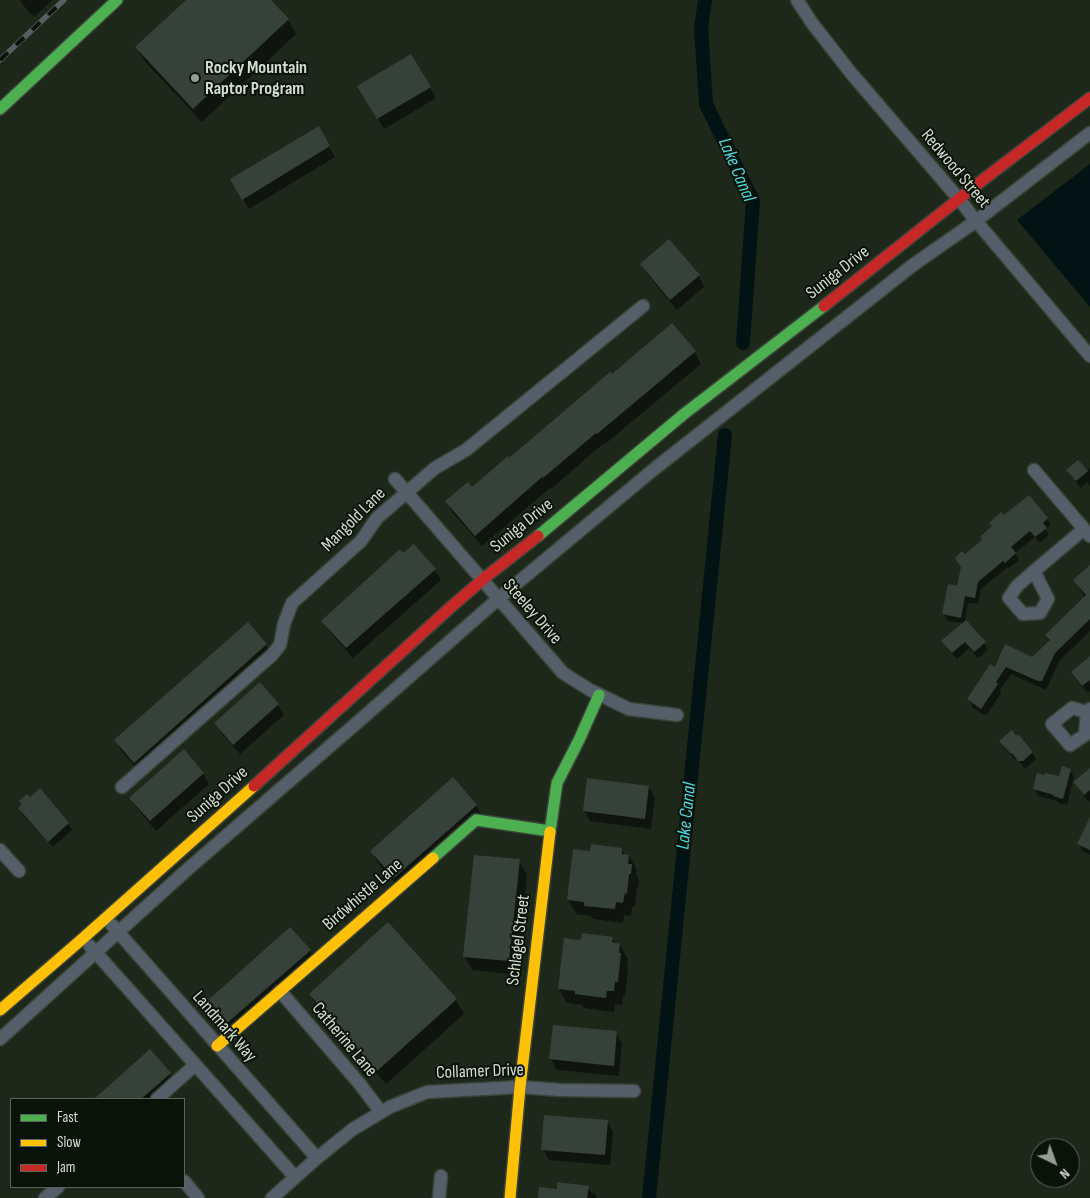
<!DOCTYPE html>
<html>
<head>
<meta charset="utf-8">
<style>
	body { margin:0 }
	#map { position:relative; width:1090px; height:1198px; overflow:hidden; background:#1d281b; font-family:"Sofia Sans Condensed",sans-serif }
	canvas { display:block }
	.legend { position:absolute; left:10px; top:1098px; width:175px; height:90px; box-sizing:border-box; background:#0a1309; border:1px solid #5a6558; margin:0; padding:6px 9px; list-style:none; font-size:15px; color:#d2dfcf }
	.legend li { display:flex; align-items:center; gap:10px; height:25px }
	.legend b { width:25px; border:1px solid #5a6558 }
	.north { position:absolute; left:1030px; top:1138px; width:50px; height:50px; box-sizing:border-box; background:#0a1309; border:1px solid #5a6558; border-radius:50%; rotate:138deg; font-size:14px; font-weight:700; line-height:20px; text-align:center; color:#d2dfcf }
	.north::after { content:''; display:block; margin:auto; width:18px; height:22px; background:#939f90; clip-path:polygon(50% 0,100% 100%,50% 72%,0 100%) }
</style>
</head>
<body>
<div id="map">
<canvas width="1090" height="1198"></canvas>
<ul class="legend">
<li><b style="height:6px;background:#4caf50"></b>Fast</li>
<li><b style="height:6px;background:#ffc107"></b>Slow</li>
<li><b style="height:6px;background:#c62828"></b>Jam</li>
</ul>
<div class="north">N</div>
</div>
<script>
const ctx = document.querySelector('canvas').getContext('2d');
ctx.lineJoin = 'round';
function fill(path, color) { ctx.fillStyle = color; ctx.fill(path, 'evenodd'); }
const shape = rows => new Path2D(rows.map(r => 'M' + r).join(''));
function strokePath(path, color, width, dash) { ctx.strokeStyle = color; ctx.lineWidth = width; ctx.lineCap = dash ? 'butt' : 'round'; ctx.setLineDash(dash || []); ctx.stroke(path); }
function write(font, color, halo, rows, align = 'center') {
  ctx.font = font + ' "Sofia Sans Condensed",sans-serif'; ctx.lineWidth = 4; ctx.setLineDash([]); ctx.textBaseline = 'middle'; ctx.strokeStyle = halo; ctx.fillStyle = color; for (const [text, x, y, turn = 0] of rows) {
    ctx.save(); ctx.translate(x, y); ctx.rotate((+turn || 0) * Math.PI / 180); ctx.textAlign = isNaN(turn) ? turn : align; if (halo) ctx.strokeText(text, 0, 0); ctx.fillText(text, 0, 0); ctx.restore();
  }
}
const water = shape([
	[1090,164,1090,307,1017,220]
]);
const shadow = shape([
	[20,0,52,0,34,17,23,5],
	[187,0,270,0,288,20,296,34,202,122,145,62,137,48],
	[411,55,436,98,384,129,359,86],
	[318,128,335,157,249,209,231,180],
	[641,264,699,276,704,287,677,310,647,274],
	[672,325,695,352,701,364,604,445,603,444,551,489,550,488,482,546,453,513,447,501,472,489],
	[1090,468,1090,486,1087,482,1081,488,1072,477,1068,470,1087,471],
	[1004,517,1047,519,1051,525,1046,529,1049,535,1040,543,1035,537,1015,553,1019,560,1009,568,1008,567,981,589,978,604,968,603,965,621,984,643,988,650,978,658,969,648,957,659,947,648,943,641,963,623,948,621,944,614,958,588,964,556,983,540,992,527,990,523],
	[435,570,441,580,353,658,329,631,323,621],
	[1090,573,1090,631,1059,661,1046,690,1011,674,1000,690,1001,693,986,716,973,708,969,699,995,669,1033,658,1050,642,1046,635,1085,598,1075,580],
	[266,645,273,657,142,774,122,752,115,740],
	[1090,657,1090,691,1088,693,1077,681,1072,673],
	[278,705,284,715,240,754,222,734,216,723],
	[1001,741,1032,752,1036,759,1025,769,1017,759,1015,760,1004,748],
	[1090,769,1090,801,1089,802,1079,790,1075,782],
	[1070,770,1074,777,1067,805,1059,803,1057,801,1038,796,1034,789,1060,778],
	[203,773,209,784,156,831,137,808,131,798],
	[649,787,655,798,651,829,590,821,584,811],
	[476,805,484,819,402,891,380,866,372,852],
	[20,808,68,823,72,830,53,847,23,815],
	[1090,820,1090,855,1083,851,1079,844],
	[622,849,625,855,629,856,637,870,636,874,639,880,638,888,637,888,635,907,632,907,631,916,624,915,623,923,593,919,591,916,576,914,568,900,591,853],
	[519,860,527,875,517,975,472,970,464,956],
	[612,938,616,944,620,945,628,959,627,966,628,968,625,996,623,996,622,1005,615,1004,614,1012,584,1008,582,1005,567,1003,559,989,582,942],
	[310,951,318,965,236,1036,217,1015,209,1001],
	[310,994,456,1000,464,1014,386,1084,318,1008],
	[616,1033,622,1043,619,1076,557,1070,551,1059],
	[150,1051,170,1073,178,1087,165,1099,96,1099],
	[607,1121,613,1132,610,1165,549,1160,543,1149],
	[588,1187,592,1193,595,1194,597,1198,539,1198,558,1191]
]);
const canal = shape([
	[705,0,701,28,706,104,753,201,743,343],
	[649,1198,725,435]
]);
const building = shape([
	[186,0,271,0,289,19,193,109,135,47],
	[411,54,431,87,377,119,357,86],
	[319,126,330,146,242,200,230,179],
	[669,239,700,275,670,300,640,264],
	[672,323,696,351,597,434,596,433,543,478,542,477,475,536,445,501,468,482,472,487,508,456,509,458,610,372,612,374],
	[1078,460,1088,471,1076,481,1066,470],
	[1029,495,1048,518,1043,523,1047,528,1035,537,1030,531,1011,547,1016,553,1005,563,1003,561,978,582,975,598,965,596,961,618,942,614,948,584,957,586,961,567,955,558,962,551,965,554,982,540,980,537,992,526,989,523,1001,512,1004,515],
	[414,544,436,569,346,648,321,621,400,549,403,553],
	[1090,565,1090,619,1055,653,1042,681,1038,681,1006,667,996,682,998,684,981,709,967,699,990,664,995,667,1005,644,1032,657,1050,640,1045,635,1086,595,1073,580],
	[966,620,986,642,974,652,965,642,952,653,941,641],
	[248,622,267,644,134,763,114,740],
	[1090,656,1090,680,1082,686,1071,672],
	[260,682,279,704,233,745,214,723],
	[1012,730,1016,736,1018,734,1033,752,1023,761,1018,761,1012,753,1011,754,999,741],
	[184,749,204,773,150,821,129,798],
	[1062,766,1071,769,1063,799,1053,796,1054,795,1033,789,1037,773,1044,775,1045,773,1059,776],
	[1090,768,1090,790,1084,795,1073,782],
	[453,777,477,805,394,878,370,851],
	[587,778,649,786,645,819,583,811],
	[40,788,69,823,48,842,18,808,22,804,19,801,27,794,30,797],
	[1090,817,1090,850,1077,844],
	[591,844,622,848,622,854,629,855,628,864,632,864,631,874,629,874,627,894,625,893,623,903,616,902,615,909,584,906,584,902,567,900,573,849,590,851],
	[474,855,520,859,509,961,463,957],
	[388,922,457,999,377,1071,309,994],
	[290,927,311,950,227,1023,207,1001],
	[582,933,613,937,612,942,620,944,619,953,621,953,618,982,615,982,614,991,607,991,606,998,575,994,575,991,558,989,564,938,581,940],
	[553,1025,617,1031,614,1066,549,1059],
	[150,1049,171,1073,141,1099,94,1099],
	[544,1115,608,1120,605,1155,541,1150],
	[557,1182,589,1186,587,1198,538,1198,539,1187,557,1189]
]);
const street = shape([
	[797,0,812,23,851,73,959,199,976,221,1090,356],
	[1034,470,1090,536],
	[395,479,563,673,590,690,629,709,677,715],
	[1034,571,1048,599,1040,613,1023,614,1009,598,1017,586,1046,561,1084,529],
	[1087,712,1072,708,1052,724,1070,745,1085,735,1087,712,1090,709],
	[122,787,272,655,280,645,284,624,292,603,361,541,377,518,435,468,466,450,643,306],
	[0,850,19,871],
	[112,925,317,1158],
	[90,946,295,1177],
	[280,991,359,1083,381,1112],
	[0,1039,189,868,359,721,498,599,653,470,913,265,976,221,1090,133],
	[157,1099,195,1065],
	[184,1181,198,1198],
	[45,1198,58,1187],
	[272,1198,317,1158,353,1129,390,1107,427,1092,520,1087,560,1090,634,1091],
	[439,1198,441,1176]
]);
const fast = shape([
	[0,109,117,0],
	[538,536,684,414,824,306],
	[550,832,557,783,579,740,599,695],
	[433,858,476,820,550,831]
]);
const slow = shape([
	[0,1010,81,940,254,786],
	[217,1046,433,858],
	[510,1198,520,1087,550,832]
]);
const jam = shape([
	[824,306,984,179,1090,98],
	[254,786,452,606,487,576,538,536]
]);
const rail = shape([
	[0,60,64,0]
]);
const markers = [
	[195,78,5,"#939f90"]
];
const poiNames = [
	["Rocky Mountain",205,68],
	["Raptor Program",205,89]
];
const streetNames = [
	["Redwood Street",955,169,50],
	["Suniga Drive",838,273,-38],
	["Mangold Lane",354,520,-45],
	["Suniga Drive",522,526,-39],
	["Steeley Drive",532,612,49],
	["Suniga Drive",218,795,-42],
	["Birdwhistle Lane",363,895,-41],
	["Schlagel Street",519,940,-83],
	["Landmark Way",224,1027,49],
	["Catherine Lane",344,1040,50],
	["Collamer Drive",480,1072,-2]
];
const waterNames = [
	["Lake Canal",736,170,67],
	["Lake Canal",687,816,-84]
];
fill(water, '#031314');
fill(shadow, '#0007');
strokePath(canal, '#031314', 14);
fill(building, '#364239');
strokePath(street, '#3b4439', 15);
strokePath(fast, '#3b4439', 14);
strokePath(slow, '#3b4439', 14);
strokePath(jam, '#3b4439', 14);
strokePath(street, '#545f6a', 12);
strokePath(fast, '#4caf50', 11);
strokePath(slow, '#ffc107', 11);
strokePath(jam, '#c62828', 11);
strokePath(rail, '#565f62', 5.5);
strokePath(rail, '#0a1309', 4, [11]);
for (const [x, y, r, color] of markers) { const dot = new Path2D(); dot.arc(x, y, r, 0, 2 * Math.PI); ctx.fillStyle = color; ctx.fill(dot); strokePath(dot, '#0a1309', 2); }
write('bold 18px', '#d2dfcf', '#0a1309', poiNames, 'left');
write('18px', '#d2dfcf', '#0a1309', streetNames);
write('italic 19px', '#4ed5dd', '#0a1309', waterNames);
</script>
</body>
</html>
